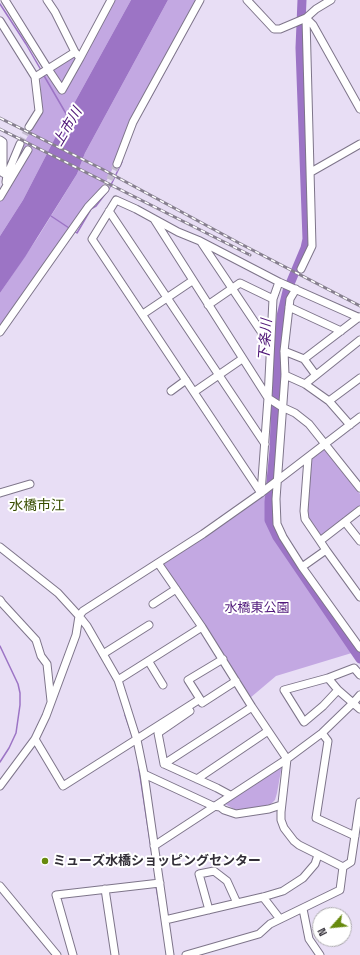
<!DOCTYPE html>
<html>
<head>
<meta charset="utf-8">
<style>
	body { margin:0 }
	#map { position:relative; width:360px; height:955px; overflow:hidden; background:#e8def5; font-family:"Space Grotesk",sans-serif }
	canvas { display:block }
	.north { position:absolute; left:312px; top:907px; width:40px; height:40px; box-sizing:border-box; background:#fff; border:1px solid #adabaf; border-radius:50%; rotate:243deg; font-size:11px; font-weight:700; line-height:16px; text-align:center; color:#322e37 }
	.north::after { content:''; display:block; margin:auto; width:14px; height:18px; background:#678a0d; clip-path:polygon(50% 0,100% 100%,50% 72%,0 100%) }
</style>
</head>
<body>
<div id="map">
<canvas width="360" height="955"></canvas>
<div class="north">N</div>
</div>
<script>
const ctx = document.querySelector('canvas').getContext('2d');
ctx.lineJoin = 'round';
function fill(path, color) { ctx.fillStyle = color; ctx.fill(path, 'evenodd'); }
const shape = rows => new Path2D(rows.map(r => 'M' + r).join(''));
function strokePath(path, color, width, dash) { ctx.strokeStyle = color; ctx.lineWidth = width; ctx.lineCap = dash ? 'butt' : 'round'; ctx.setLineDash(dash || []); ctx.stroke(path); }
function write(font, color, halo, rows, align = 'center') {
  ctx.font = font + ' "Space Grotesk","Noto Sans JP",sans-serif'; ctx.lineWidth = 4; ctx.setLineDash([]); ctx.textBaseline = 'middle'; ctx.strokeStyle = halo; ctx.fillStyle = color; for (const [text, x, y, turn = 0] of rows) {
    ctx.save(); ctx.translate(x, y); ctx.rotate((+turn || 0) * Math.PI / 180); ctx.textAlign = isNaN(turn) ? turn : align; if (halo) ctx.strokeText(text, 0, 0); ctx.fillText(text, 0, 0); ctx.restore();
  }
}
const green = shape([
	[113,0,131,0,55,138,23,200,0,236,0,201,7,190,19,151,42,112,40,77,80,51],
	[168,0,196,0,104,186,79,213,33,284,0,329,0,293,38,237,77,174,85,153],
	[326,448,360,494,360,506,321,536,307,516,307,506,310,459],
	[264,495,269,502,269,520,277,537,355,652,276,676,250,698,158,563],
	[282,765,277,793,275,800,271,804,264,807,242,811,234,809,225,804]
]);
const water = shape([
	[131,0,168,0,85,153,77,174,25,257,0,293,0,236,23,200,55,138]
]);
const stream = shape([
	[0,4,26,44,41,70],
	[43,74,68,117],
	[148,102,201,5],
	[51,216,69,228],
	[74,231,77,233,91,209,96,206,109,189,122,162],
	[0,646,18,684,20,693,20,705,16,733,9,748,0,762],
	[125,715,133,738],
	[139,769,156,880],
	[156,886,161,914]
]);
const river = shape([
	[302,0,300,48,307,239,305,248,287,291,281,316,277,370,274,450,269,502,269,520,277,537,360,659]
]);
const minorTunnel = shape([
	[20,144,29,127],
	[105,189,117,164]
]);
const minor = shape([
	[5,0,48,69,75,52],
	[47,0,55,12,75,52,80,58,111,0],
	[247,0,274,29,280,29,306,18,316,9,331,0],
	[306,18,313,25,360,109],
	[0,21,35,77,39,111,29,127],
	[35,77,48,69,62,90,80,58],
	[0,140,3,142,3,173,7,175],
	[117,164,133,122,200,0],
	[311,172,360,144],
	[6,182,7,175,20,144],
	[0,197,28,150],
	[109,211,265,444],
	[154,219,268,398,282,407,295,413,309,424,360,488],
	[201,242,270,345],
	[301,269,312,246,306,18],
	[296,289,290,299,284,351,285,375,276,499,277,524,283,537,302,567,360,648],
	[208,305,240,283,273,299],
	[289,307,341,331],
	[143,314,192,281],
	[0,332,88,207,105,189],
	[284,351,304,359,315,374],
	[304,359,359,317],
	[285,375,305,384,329,401,350,425],
	[305,384,360,340],
	[171,391,186,380],
	[194,392,242,359],
	[329,401,360,378],
	[308,458,304,511,305,519,320,541],
	[0,493,30,484],
	[261,493,92,239,116,200,136,209,178,232,200,241,279,282,360,318],
	[261,493,268,398,273,299,279,282],
	[345,522,360,541],
	[0,547,58,593,79,616,87,626,118,680,137,740,144,774,170,955],
	[326,550,360,597],
	[158,563,202,627,252,707,287,759,281,812,281,820,284,828,294,841,299,845,343,867],
	[302,567,326,550,320,541,360,510],
	[0,600,2,603,36,640,41,656,47,664,51,701],
	[153,604,176,589],
	[103,654,149,625],
	[149,662,163,685],
	[360,675,354,668,328,678,338,690,360,709],
	[328,678,284,690,304,722,323,706,338,690],
	[118,680,202,627],
	[200,699,188,680,223,659],
	[322,733,328,741,316,818,355,836],
	[35,739,63,786,200,699,202,703,236,681],
	[164,764,252,707],
	[164,764,158,733,190,711],
	[164,764,217,788,230,795],
	[144,774,213,806,220,807,224,810,236,814,269,809,281,805],
	[197,779,268,731],
	[0,786,35,739,46,716,76,635,79,616,83,611,203,534,261,493,360,417],
	[154,846,287,759,322,733,353,703,360,695],
	[343,867,351,862,360,802],
	[0,886,57,955],
	[105,889,115,955],
	[263,897,280,919],
	[303,909,309,939,320,955],
	[209,910,199,874,214,871,227,881,237,903],
	[165,920,263,897,283,891,303,878,315,864,318,855],
	[73,955,56,895,160,883],
	[186,955,259,934,270,924,340,890,343,867]
]);
const rail = shape([
	[0,118,102,169,239,243,360,306],
	[0,129,250,255]
]);
const markers = [
	[45,861,4,"#678a0d"]
];
const parkNames = [
	["水橋東公園",257,608]
];
const poiNames = [
	["ミューズ水橋ショッピングセンター",53,861]
];
const waterNames = [
	["上市川",68,127,-59],
	["下条川",266,340,-86]
];
const neighbourhoodNames = [
	["水橋市江",37,506]
];
fill(green, '#c3a8e2');
fill(water, '#9c74c5');
strokePath(stream, '#9c74c5', 1.5);
strokePath(river, '#9c74c5', 9);
strokePath(minorTunnel, '#c4bbcf', 7, [7, 3.5]);
strokePath(minor, '#7e758a', 9);
strokePath(minor, '#fff', 7);
strokePath(rail, '#87808f', 3);
strokePath(rail, '#fff', 1.5, [4.5]);
for (const [x, y, r, color] of markers) { const dot = new Path2D(); dot.arc(x, y, r, 0, 2 * Math.PI); ctx.fillStyle = color; ctx.fill(dot); strokePath(dot, '#fff', 1.5); }
write('13px', '#50197b', '#fff', parkNames);
write('bold 13px', '#322e37', '#fff', poiNames, 'left');
write('italic 14px', '#4c1375', '#fff', waterNames);
write('14px', '#384d00', '#fff', neighbourhoodNames);
</script>
</body>
</html>
